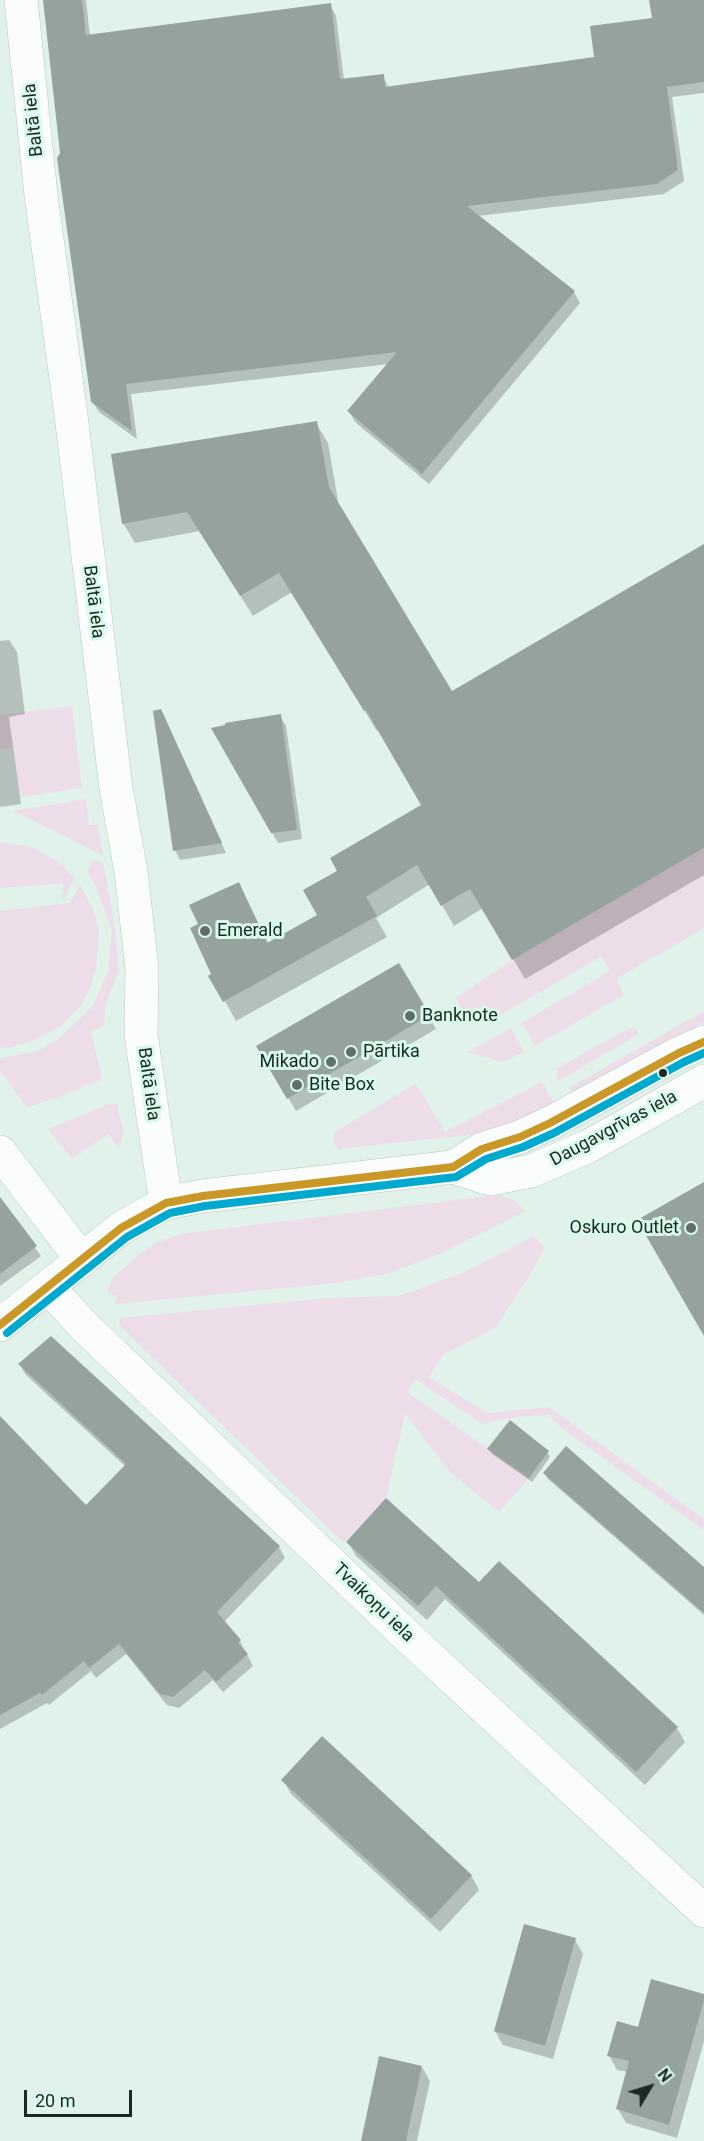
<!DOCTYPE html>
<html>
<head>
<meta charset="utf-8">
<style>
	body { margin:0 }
	#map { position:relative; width:704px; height:2141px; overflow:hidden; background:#e0f2e9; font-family:Roboto,sans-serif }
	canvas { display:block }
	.north { position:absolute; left:620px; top:2057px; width:60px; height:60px; -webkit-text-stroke:4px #d8faea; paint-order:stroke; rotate:52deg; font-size:16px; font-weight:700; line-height:24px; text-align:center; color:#1c2823 }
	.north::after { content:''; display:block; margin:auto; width:21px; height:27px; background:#1c2823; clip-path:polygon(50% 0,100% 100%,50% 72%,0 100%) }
	.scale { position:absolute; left:24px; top:2090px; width:108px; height:27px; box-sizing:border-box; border:3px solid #1c2823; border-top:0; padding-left:8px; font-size:18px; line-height:21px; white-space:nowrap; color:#1c2823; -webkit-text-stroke:4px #d8faea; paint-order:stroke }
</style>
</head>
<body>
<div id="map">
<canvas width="704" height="2141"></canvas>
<div class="north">N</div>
<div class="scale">20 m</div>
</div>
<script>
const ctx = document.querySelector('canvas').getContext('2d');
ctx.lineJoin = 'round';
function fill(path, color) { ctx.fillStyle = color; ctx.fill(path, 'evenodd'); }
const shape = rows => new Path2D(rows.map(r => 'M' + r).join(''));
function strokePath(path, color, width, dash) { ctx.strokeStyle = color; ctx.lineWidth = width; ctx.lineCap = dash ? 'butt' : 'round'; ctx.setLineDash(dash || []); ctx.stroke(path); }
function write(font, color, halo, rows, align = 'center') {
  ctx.font = font + ' Roboto,sans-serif'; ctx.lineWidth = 6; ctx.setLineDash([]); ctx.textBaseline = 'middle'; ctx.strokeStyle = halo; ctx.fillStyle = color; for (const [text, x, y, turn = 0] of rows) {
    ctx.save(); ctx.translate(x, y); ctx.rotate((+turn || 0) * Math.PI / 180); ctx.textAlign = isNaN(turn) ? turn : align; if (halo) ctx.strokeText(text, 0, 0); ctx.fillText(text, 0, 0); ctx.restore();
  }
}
const green = shape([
	[72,706,82,788,20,797,13,748,0,749,0,715],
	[86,799,89,825,98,825,103,855,13,811],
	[0,842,32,847,62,865,74,878,65,897,62,898,61,895,64,894,63,883,0,888],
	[704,848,704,928,616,979,624,995,535,1046,522,1023,610,971,602,956,485,1024,472,1021,464,1015,456,998,512,960],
	[94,859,104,865,115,930,119,969,106,1004,104,1025,91,1032,102,1079,57,1098,27,1107,0,1071,0,1058,36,1052,57,1040,93,1006,108,972,112,931,96,886,87,872],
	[80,885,94,911,99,932,96,968,91,986,82,1004,60,1027,32,1041,12,1047,0,1048,0,911,70,903],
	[704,1011,704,1022,574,1096,569,1088],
	[511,1028,524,1052,503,1062,468,1052],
	[629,1028,637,1030,639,1034,559,1081,556,1077,558,1072,556,1069],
	[542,1082,556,1107,504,1131,338,1149,333,1142,335,1132,416,1084,445,1132],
	[109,1104,117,1104,123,1130,121,1143,118,1147,108,1134,72,1159,48,1129],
	[498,1195,515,1201,525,1211,440,1254,386,1274,336,1283,115,1304,116,1296,107,1292,113,1278,138,1255,158,1242,181,1234],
	[534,1236,545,1247,535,1267,496,1327,443,1355,429,1377,487,1413,549,1407,704,1519,704,1530,567,1432,548,1415,515,1417,482,1424,415,1379,407,1392,529,1478,499,1512,451,1473,405,1414,386,1498,344,1543,119,1325,120,1318,328,1298,399,1296,462,1273]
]);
const shadow = shape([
	[44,0,86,0,90,36,330,5,336,16,344,80,383,76,389,88,596,59,654,20,651,0,704,0,704,93,672,97,684,181,664,194,478,216,574,292,580,303,429,484,355,422,349,411,389,364,131,394,137,439,99,412,92,401],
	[316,423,328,443,339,507,452,693,704,546,704,875,525,979,483,908,454,926,430,884,376,918,387,937,236,1021,211,976,213,975,200,925,239,884,269,944,319,915,339,871,423,805,379,730,377,731,292,592,253,616,200,531,135,543,123,523],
	[9,640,17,652,25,714,9,717,21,804,0,807,0,641],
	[280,716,286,726,302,839,278,843,213,729],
	[166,721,226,853,180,860,175,850],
	[399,965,436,1029,296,1111,258,1047],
	[9,1212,41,1256,0,1286,0,1218],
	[51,1338,279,1547,285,1558,224,1622,240,1641,253,1666,223,1692,213,1680,179,1708,167,1705,126,1654,96,1678,91,1671,49,1705,47,1703,0,1729,0,1418,86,1507,126,1467,26,1375,20,1365],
	[489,1449,547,1452,550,1457,532,1482,492,1454],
	[545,1473,704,1569,704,1615,548,1479],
	[348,1542,479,1584,677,1728,685,1742,645,1785,445,1599,427,1620,356,1556],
	[283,1780,471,1875,479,1890,440,1932,291,1794],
	[575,1940,583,1954,553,2059,503,2045,495,2031],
	[704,1996,704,2041,677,2138,626,2123,618,2109,628,2072,617,2070,609,2055,639,2029],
	[422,2067,430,2081,417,2141,362,2141]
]);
const building = shape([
	[43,0,82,0,86,35,331,3,340,79,384,74,385,87,594,57,590,26,652,18,649,0,704,0,704,82,667,87,678,170,657,184,467,206,575,291,422,474,347,411,397,352,126,384,132,431,91,402,57,158,60,153],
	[317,421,329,487,452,691,704,544,704,848,512,960,470,889,441,906,417,865,366,897,377,916,223,1002,208,976,211,974,190,928,198,924,189,905,239,882,267,943,317,915,303,890,337,871,330,858,421,805,366,710,364,711,279,573,240,596,187,512,122,524,111,454],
	[161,709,222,843,173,851,153,711],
	[281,714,297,830,271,833,211,728,225,725,225,723],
	[399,963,430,1015,287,1099,256,1046],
	[704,1182,704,1336,637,1220],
	[0,1197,37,1246,0,1274],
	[51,1336,280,1546,217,1612,241,1640,238,1643,248,1654,216,1682,205,1670,173,1697,160,1694,119,1644,89,1668,84,1661,42,1695,40,1693,0,1715,0,1416,86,1505,126,1464,18,1364],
	[510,1420,549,1451,529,1478,487,1449],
	[566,1446,704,1567,704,1613,543,1473],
	[386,1498,479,1582,499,1561,678,1727,636,1772,436,1586,418,1606,346,1542],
	[322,1736,472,1875,431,1919,281,1780],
	[524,1924,576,1938,545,2046,494,2031],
	[651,1979,704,1994,704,2000,669,2125,616,2109,629,2061,607,2056,617,2021,638,2027],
	[379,2056,422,2066,406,2141,361,2141]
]);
const minor = shape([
	[21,0,41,195,71,415,116,788,131,872,142,968,141,1035,166,1203],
	[48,1287,84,1326,407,1636,704,1911]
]);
const tertiary = shape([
	[0,1152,82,1260]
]);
const secondary = shape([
	[453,1167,482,1149,520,1137,550,1123,679,1053,704,1042],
	[0,1325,121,1228,166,1203,203,1196,453,1167,490,1179,531,1171,589,1146,704,1081]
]);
const bus1 = shape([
	[0,1325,121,1228,166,1203,203,1196,453,1167,482,1149,520,1137,550,1123,679,1053,704,1042]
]);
const bus2 = shape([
	[7,1333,127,1237,170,1213,205,1206,456,1177,486,1159,523,1147,554,1133,684,1062,704,1053]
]);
const markers = [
	[205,931,6,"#616f68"],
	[410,1016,6,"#616f68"],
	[351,1052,6,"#616f68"],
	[331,1062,6,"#616f68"],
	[663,1073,5,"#1c2823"],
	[297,1085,6,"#616f68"],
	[691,1228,6,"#616f68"]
];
const streetNames = [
	["Baltā iela",34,120,-96],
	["Baltā iela",93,602,83],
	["Baltā iela",148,1084,82],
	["Daugavgrīvas iela",614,1129,-28],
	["Tvaikoņu iela",373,1603,44]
];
const poiNames = [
	["Emerald",217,931],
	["Banknote",422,1016],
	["Pārtika",363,1052],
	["Mikado",319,1062,"right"],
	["Bite Box",309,1085],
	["Oskuro Outlet",679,1228,"right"]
];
fill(green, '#eddde8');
fill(shadow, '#0003');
fill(building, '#96a39d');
strokePath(minor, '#bac8c1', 34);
strokePath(tertiary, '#bac8c1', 34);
strokePath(secondary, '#bac8c1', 34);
strokePath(minor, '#fafdfc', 33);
strokePath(tertiary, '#fafdfc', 33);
strokePath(secondary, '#fafdfc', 33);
strokePath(bus1, '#c99826', 8);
strokePath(bus2, '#00a9ce', 8);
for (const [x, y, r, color] of markers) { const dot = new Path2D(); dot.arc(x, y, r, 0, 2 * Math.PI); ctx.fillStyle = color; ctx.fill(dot); strokePath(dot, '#d8faea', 2); }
write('18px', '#1c2823', '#d8faea', streetNames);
write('18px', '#1c2823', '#d8faea', poiNames, 'left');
</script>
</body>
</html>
